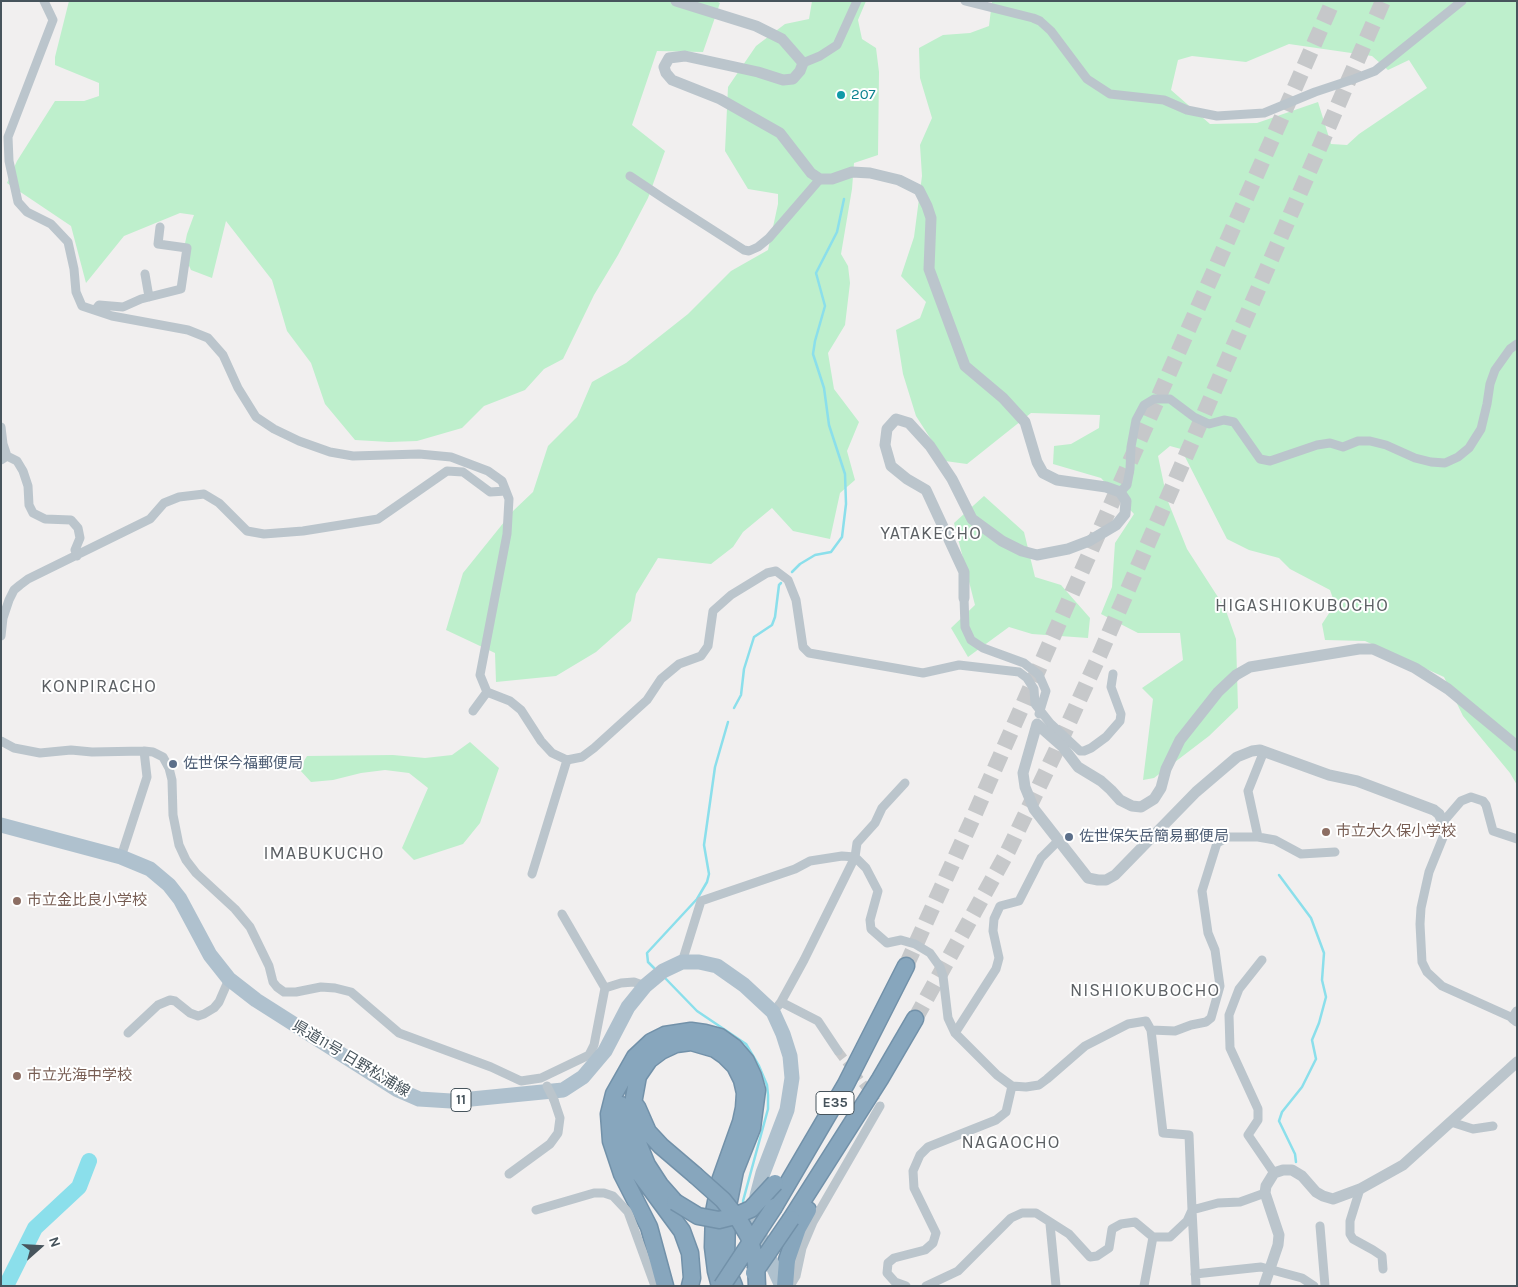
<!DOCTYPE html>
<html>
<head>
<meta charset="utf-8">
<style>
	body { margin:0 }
	#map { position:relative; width:1518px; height:1287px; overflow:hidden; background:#f1efef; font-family:Karla,sans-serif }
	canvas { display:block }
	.frame { position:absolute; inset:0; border:2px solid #47545c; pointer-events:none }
	.north { position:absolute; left:15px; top:1222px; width:50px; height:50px; -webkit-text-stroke:4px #fff; paint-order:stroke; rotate:71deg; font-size:14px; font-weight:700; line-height:20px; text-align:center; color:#47545c }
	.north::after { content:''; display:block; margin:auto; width:18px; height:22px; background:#47545c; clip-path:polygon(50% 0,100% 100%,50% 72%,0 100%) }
</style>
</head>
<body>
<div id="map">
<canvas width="1518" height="1287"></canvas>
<div class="frame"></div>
<div class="north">N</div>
</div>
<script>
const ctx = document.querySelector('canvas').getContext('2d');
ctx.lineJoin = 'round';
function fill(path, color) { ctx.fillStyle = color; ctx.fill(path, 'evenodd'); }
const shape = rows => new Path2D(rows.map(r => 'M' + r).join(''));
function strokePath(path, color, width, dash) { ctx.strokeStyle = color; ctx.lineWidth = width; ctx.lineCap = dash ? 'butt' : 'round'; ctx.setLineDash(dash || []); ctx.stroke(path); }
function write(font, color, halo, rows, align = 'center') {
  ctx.font = font + ' Karla,"Noto Sans JP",sans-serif'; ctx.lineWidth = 4; ctx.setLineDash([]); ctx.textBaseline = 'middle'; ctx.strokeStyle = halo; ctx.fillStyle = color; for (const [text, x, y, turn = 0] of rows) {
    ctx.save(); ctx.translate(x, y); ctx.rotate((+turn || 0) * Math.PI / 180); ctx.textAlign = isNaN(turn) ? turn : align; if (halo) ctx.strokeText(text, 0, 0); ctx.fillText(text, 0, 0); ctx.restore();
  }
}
const green = shape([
	[69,1,716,1,720,3,703,52,657,51,632,125,665,151,648,198,618,255,594,295,563,359,544,369,525,390,484,406,462,428,417,441,389,442,355,440,325,404,311,363,287,331,272,280,226,221,212,278,191,270,183,253,187,234,194,215,180,213,124,236,86,283,71,226,7,183,17,161,55,101,84,101,99,96,99,83,55,65,55,57],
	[812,1,866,1,858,20,862,39,876,48,879,72,878,155,854,163,852,189,841,254,848,266,850,283,845,325,828,353,834,389,859,422,847,451,855,480,840,493,830,539,793,531,772,508,743,532,733,547,711,564,658,558,636,594,631,621,596,652,556,676,496,682,495,653,446,630,463,573,513,511,533,492,548,446,577,417,592,382,626,363,688,314,731,271,768,250,778,204,778,194,748,189,725,151,728,87,756,46,785,24,809,19],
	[992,1,1517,1,1517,785,1510,773,1463,716,1444,677,1365,641,1325,640,1322,624,1335,604,1330,590,1290,569,1279,558,1249,550,1227,539,1181,449,1170,446,1158,456,1167,499,1187,549,1225,608,1236,639,1238,708,1209,736,1154,778,1143,780,1153,699,1142,688,1183,660,1180,633,1138,633,1101,614,1112,587,1115,543,1134,514,1101,478,1053,464,1054,446,1071,444,1099,428,1100,415,1031,413,967,464,945,461,916,416,903,374,896,330,920,318,926,302,901,276,914,237,922,176,920,145,932,118,920,78,919,48,943,35,970,33,989,26],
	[1289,44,1372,56,1388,70,1409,60,1427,88,1359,134,1347,145,1331,144,1318,102,1257,123,1210,124,1171,90,1178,60,1192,56,1246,62],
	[984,496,1024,532,1035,577,1061,585,1090,618,1088,638,1032,634,1009,627,968,657,951,628,975,605,954,523],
	[470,742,499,768,480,823,463,844,414,860,402,848,428,788,409,773,385,770,361,773,333,780,311,782,299,769,307,756,393,755,425,758,452,755]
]);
const stream = shape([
	[792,572,800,564,815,555,831,552,842,537,846,504,845,474,829,425,824,388,813,354,815,341,825,306,816,273,837,232,844,199],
	[734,708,741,695,744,669,754,637,772,625,775,617,779,585,781,583],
	[1279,875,1311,918,1324,953,1322,980,1326,997,1319,1023,1312,1040,1316,1059,1302,1087,1282,1112,1279,1121,1295,1154,1296,1162],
	[654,968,648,962,647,953,697,899,707,882,709,874,704,845,715,767,728,722],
	[666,979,697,1011,746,1044,759,1066,767,1085,768,1095,768,1109,743,1201,744,1205]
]);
const river = shape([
	[6,1286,35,1228,79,1187,89,1161]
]);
const minorTunnel = shape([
	[838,1051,880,1106]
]);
const motorwayTunnel = shape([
	[906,966,973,818,1333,1],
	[915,1019,1008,851,1055,753,1100,654,1383,1]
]);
const minor = shape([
	[44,1,53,20,8,137,9,161,18,202,27,212,51,224,68,242,74,269,76,292,82,306,112,316,188,330,208,338,223,355,238,388,256,417,274,429,299,441,330,452,353,456,419,454,451,457,488,471,502,481,509,499,507,534,480,675,487,692,510,701,521,710,541,741,552,753,567,760,582,757,594,748,647,700,661,679,679,664,701,656,708,646,713,611,731,595,767,573,776,571,788,580,796,600,803,647,809,653,923,673,959,665,1019,672,1027,678,1034,689,1035,704,1050,723,1080,751,1084,751,1091,748,1106,737,1120,721,1121,714,1111,687,1113,674],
	[965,1,1033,18,1040,21,1051,31,1087,79,1110,94,1164,100,1187,110,1217,116,1264,113,1315,92,1354,79,1375,71,1462,1],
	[803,63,820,56,837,45,857,1],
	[630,176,666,200,744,250,749,251,758,247,769,238,820,179],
	[145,274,149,297],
	[95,310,99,305,123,307,141,299,181,289,187,248,158,244,160,227],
	[1,427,3,444,7,456,1,460],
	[7,456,17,461,23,471,28,486,29,505,33,513,45,519,71,520,78,528,80,538,75,550,77,556],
	[1120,492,1127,485,1130,469,1131,447,1136,420,1144,405,1154,399,1170,399,1194,417,1209,424,1224,420,1234,422,1260,459,1270,461,1317,445,1330,443,1343,447,1358,441,1370,441,1386,445,1415,458,1431,462,1445,463,1458,457,1469,448,1481,429,1487,404,1490,384,1495,370,1510,349,1517,344],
	[964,598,965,627,971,640,983,648,1024,663,1039,675,1046,691,1039,714],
	[1,636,3,618,9,600,14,590,20,585,28,579,150,519,164,503,179,497,204,494,219,503,247,531,264,534,303,531,378,519,447,471,463,472,490,492,506,491],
	[473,711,487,692],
	[1,741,14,748,40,753,71,750,92,752,144,751,153,752,163,757,169,768,172,780,173,815,179,845,186,860,196,873,235,909,250,927,269,966,273,982,277,987,284,992,296,992,321,987,335,988,351,992,399,1033,491,1067,521,1081,541,1078,589,1055,594,1045,605,988,562,914],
	[1258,837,1248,791,1264,751],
	[121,857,147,777,144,751],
	[532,874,567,760],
	[1262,960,1239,989,1229,1015,1230,1048,1258,1109,1258,1120,1248,1135,1274,1173],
	[682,962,701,901,795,869,810,861,842,856,855,857,866,868,878,891,870,920,871,929,887,943,901,940,915,944,930,953,940,967,943,976,948,1018,955,1033,997,1075,1012,1086,1026,1087,1039,1085,1047,1079,1085,1046,1128,1024,1146,1021,1151,1030,1163,1133,1189,1135,1192,1210,1187,1221,1170,1237,1153,1237,1135,1222,1121,1224,1112,1229,1109,1248,1097,1256,1090,1257,1069,1234,1036,1213,1022,1213,1011,1218,958,1271,926,1286],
	[605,988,621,983,634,982,645,986],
	[781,1002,804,960,855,857,857,843,875,823,882,808,905,783],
	[778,1006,781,1002,818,1021,838,1051],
	[1513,1018,1442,986,1427,972,1422,962,1420,924,1421,908,1429,872,1444,835,1443,822,1461,801,1471,797,1483,801,1486,805,1493,831,1517,839],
	[1151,1030,1175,1031,1191,1025,1206,1022,1211,1018,1220,986,1215,950,1208,933,1202,891,1217,843,1228,837,1258,837,1275,840,1301,854,1335,852],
	[128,1033,158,1005,170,1000,175,1001,190,1013,198,1016,204,1014,214,1008,219,1002,229,979],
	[955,1033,996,969,999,958,993,931,994,919,1000,906,1019,901,1041,858,1058,841],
	[1451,1122,1473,1129,1493,1126],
	[509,1174,550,1144,558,1133,560,1118,554,1100],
	[1360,1189,1350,1221,1350,1234,1353,1239,1373,1250,1382,1256,1383,1269],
	[536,1210,594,1193,604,1193,613,1196,628,1212,655,1286],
	[1050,1224,1056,1286],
	[1320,1226,1325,1286],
	[1195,1274,1261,1267,1302,1278,1314,1286],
	[790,1286,796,1276,802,1248,813,1222,880,1106],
	[906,1286,895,1282,887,1273,888,1263,894,1258,925,1250,933,1243,936,1233,914,1188,913,1171,920,1155,928,1147,996,1120,1006,1112,1012,1086],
	[1144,1286,1153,1237],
	[1196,1286,1192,1210,1218,1203,1240,1202,1265,1193]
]);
const tertiary = shape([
	[676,1,756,26,782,39,803,63,800,71,793,79,783,80,758,72,685,56,669,58,664,67,666,73,672,80,720,99,780,133,811,173,820,179,832,179,852,172,870,173,899,180,919,190,927,206,931,218,929,269,965,366,1003,398,1025,422,1037,462,1043,473,1057,480,1106,487,1120,492,1126,501,1125,514,1116,525,1089,541,1068,549,1037,555,1022,551,1002,541,972,519,952,479,930,446,909,423,896,419,887,429,885,445,891,466,907,479,926,490,964,572,964,598],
	[1443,822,1439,814,1434,810,1357,781,1329,775,1260,750,1252,751,1237,757,1196,792,1115,875,1106,880,1098,880,1088,878,1034,809,1025,787,1023,773,1037,724,1062,746,1078,767,1101,781,1111,790,1120,800,1132,806,1141,807,1154,799,1161,788,1166,769,1180,740,1218,692,1236,675,1250,667,1359,649,1373,649,1415,668,1448,689,1517,746],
	[1517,1012,1513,1018,1517,1021],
	[1264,1286,1278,1245,1279,1235,1265,1193,1266,1186,1274,1173,1283,1170,1292,1170,1302,1176,1316,1192,1323,1196,1333,1199,1360,1189,1403,1165,1517,1062]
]);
const primary = shape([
	[1,825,121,857,150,869,169,885,180,899,210,955,229,979,256,1000,396,1089,419,1099,451,1101,563,1090,583,1077,605,1051,628,1007,645,986,663,971,682,962,699,962,717,966,744,985,773,1012,783,1034,790,1056,792,1078,787,1110,763,1173,757,1196,756,1215,761,1240,782,1286]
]);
const motorway = shape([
	[621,1105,620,1116,623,1136,630,1156,637,1170,682,1231,690,1253,692,1278,690,1286],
	[637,1107,648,1132,661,1146,695,1175],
	[675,1202,660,1185,647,1165,638,1143,632,1120,634,1098,638,1076,649,1060,661,1051,676,1044,691,1042,715,1049,725,1056,735,1066,742,1080,745,1093,744,1108,741,1122,720,1181,714,1212,713,1247,716,1271,720,1286],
	[774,1207,846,1084,906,966],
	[791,1219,880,1079,915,1019],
	[665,1286,649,1227,622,1174,611,1141,609,1114,614,1094,635,1057,651,1042,665,1035,691,1031,705,1033,720,1037,734,1047,746,1061,753,1076,757,1090,752,1128,735,1171,727,1211,726,1266,734,1286],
	[785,1286,787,1260,798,1228,808,1210]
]);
const minorBridge = shape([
	[547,1086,554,1100]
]);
const motorwayBridge = shape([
	[695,1175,723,1200,739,1220,749,1237,756,1263,757,1286],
	[675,1202,698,1216,719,1220,735,1216,751,1209,775,1183],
	[754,1273,791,1219],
	[722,1286,774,1207]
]);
const markers = [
	[841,95,5,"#0f9aa8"],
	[173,764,5,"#5c6f8a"],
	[1326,832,5,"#8d6e63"],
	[1069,837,5,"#5c6f8a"],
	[17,901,5,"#8d6e63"],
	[17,1076,5,"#8d6e63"]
];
const shields = [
	[461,1100,20],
	[835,1103,38]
];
const shieldNames = [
	["11",461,1100],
	["E35",835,1103]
];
const cultureNames = [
	["207",851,95]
];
const serviceNames = [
	["佐世保今福郵便局",183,764],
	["佐世保矢岳簡易郵便局",1079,837]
];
const educationNames = [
	["市立大久保小学校",1336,832],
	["市立金比良小学校",27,901],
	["市立光海中学校",27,1076]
];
const streetNames = [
	["県道11号 日野松浦線",351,1059,31]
];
const quarterNames = [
	["YATAKECHO",931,534],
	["HIGASHIOKUBOCHO",1302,606],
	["KONPIRACHO",99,687],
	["IMABUKUCHO",324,854],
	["NISHIOKUBOCHO",1145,991],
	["NAGAOCHO",1011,1143]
];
fill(green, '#beefcc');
strokePath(stream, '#8bdfeb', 2.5);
strokePath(river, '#8bdfeb', 16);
strokePath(minorTunnel, '#c6c8ca', 9, [9, 4.5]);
strokePath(motorwayTunnel, '#c6c8ca', 16, [16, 8]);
strokePath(motorway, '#7291a9', 19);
strokePath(minor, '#bbc5cc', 9);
strokePath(tertiary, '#bbc5cc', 11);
strokePath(primary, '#afc1ce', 15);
strokePath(motorway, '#87a6bd', 16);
strokePath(motorwayBridge, '#7291a9', 19, []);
strokePath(minorBridge, '#bbc5cc', 9);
strokePath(motorwayBridge, '#87a6bd', 16);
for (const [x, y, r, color] of markers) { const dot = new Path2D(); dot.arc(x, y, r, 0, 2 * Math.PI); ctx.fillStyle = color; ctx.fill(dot); strokePath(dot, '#fff', 2); }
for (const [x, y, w] of shields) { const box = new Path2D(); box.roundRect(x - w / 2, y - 11.5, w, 23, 4); ctx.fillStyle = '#fff'; ctx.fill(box); strokePath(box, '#47545c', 1); }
write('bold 14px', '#47545c', null, shieldNames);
write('15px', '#0d838f', '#fff', cultureNames, 'left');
write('15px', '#4e5e75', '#fff', serviceNames, 'left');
write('15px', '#785e54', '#fff', educationNames, 'left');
write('15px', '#47545c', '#fff', streetNames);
ctx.letterSpacing = '1px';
write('18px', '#5c6064', '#fff', quarterNames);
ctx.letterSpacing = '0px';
</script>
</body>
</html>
